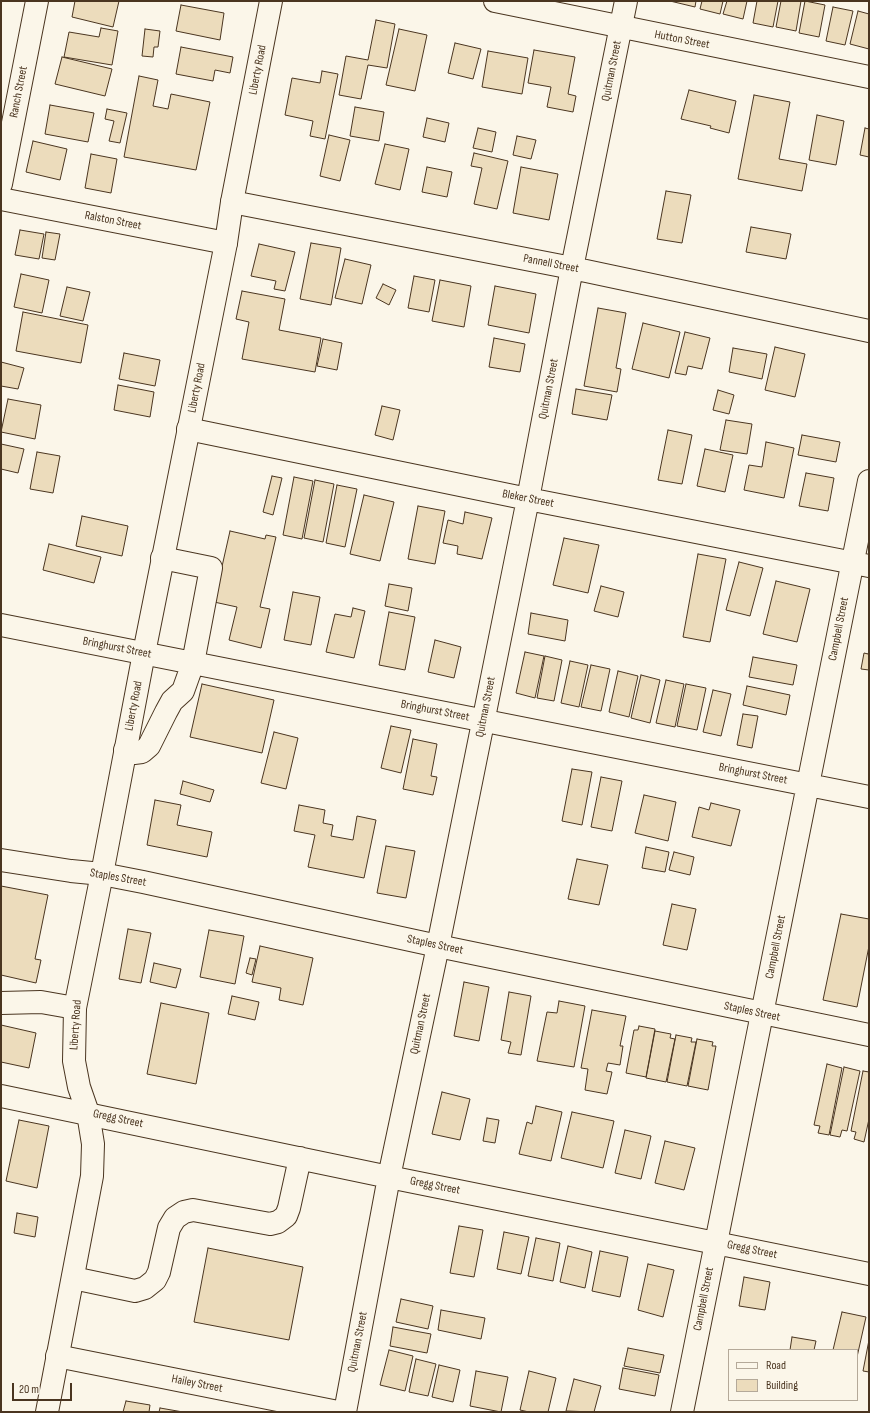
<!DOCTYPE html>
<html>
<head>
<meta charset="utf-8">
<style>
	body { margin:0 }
	#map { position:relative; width:870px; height:1413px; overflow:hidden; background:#fbf6e9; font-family:"Sofia Sans Condensed",sans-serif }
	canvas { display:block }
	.frame { position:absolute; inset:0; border:2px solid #4a3520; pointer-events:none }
	.legend { position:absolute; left:728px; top:1349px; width:130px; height:52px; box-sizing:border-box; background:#fbf6e9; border:1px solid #b4a999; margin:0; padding:5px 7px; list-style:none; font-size:12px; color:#4a3520 }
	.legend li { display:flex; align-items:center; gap:8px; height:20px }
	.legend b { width:20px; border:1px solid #b4a999 }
	.scale { position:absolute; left:12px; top:1383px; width:60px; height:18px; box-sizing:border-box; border:2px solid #4a3520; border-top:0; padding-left:5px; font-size:12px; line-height:14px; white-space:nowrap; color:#4a3520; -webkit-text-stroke:3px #fbf6e9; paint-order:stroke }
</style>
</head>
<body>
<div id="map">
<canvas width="870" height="1413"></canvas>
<div class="frame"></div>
<ul class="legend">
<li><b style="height:5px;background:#fbf6e9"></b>Road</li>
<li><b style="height:11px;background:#ecdcbc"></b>Building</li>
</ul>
<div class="scale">20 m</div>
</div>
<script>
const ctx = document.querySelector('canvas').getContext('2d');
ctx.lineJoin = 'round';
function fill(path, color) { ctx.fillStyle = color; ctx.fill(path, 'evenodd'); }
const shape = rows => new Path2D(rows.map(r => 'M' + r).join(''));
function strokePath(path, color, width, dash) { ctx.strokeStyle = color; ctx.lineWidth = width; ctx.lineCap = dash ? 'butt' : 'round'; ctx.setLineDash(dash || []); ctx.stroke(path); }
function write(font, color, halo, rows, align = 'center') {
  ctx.font = font + ' "Sofia Sans Condensed",sans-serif'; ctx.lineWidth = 3; ctx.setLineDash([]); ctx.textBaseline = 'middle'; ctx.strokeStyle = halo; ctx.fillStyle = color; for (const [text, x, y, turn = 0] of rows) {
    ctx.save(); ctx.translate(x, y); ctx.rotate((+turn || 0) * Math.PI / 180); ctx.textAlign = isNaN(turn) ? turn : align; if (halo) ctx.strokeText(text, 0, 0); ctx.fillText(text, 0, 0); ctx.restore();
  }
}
const building = shape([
	[75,1,119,1,113,27,72,17,75,1],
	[670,1,696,1,695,7,670,1],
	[702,1,723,1,720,14,700,9,702,1],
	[727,1,747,1,743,19,723,14,727,1],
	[757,1,778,1,773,27,753,23,757,1],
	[781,1,801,1,796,31,776,27,781,1],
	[805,1,825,5,819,37,799,33,805,1],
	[181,5,224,13,220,40,176,31,181,5],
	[833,7,853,11,845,45,826,41,833,7],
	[858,11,869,14,869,49,850,44,858,11],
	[376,20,395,24,387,68,368,65,361,99,339,95,346,56,368,60,376,20],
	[101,28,118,31,112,65,64,57,69,32,99,37,101,28],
	[145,29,160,31,158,47,154,47,153,57,142,56,145,29],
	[399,29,427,35,415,91,386,85,399,29],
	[455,43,481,49,473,79,448,73,455,43],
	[181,47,233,57,230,73,215,70,213,81,176,74,181,47],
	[534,50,575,57,568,94,576,96,573,112,547,107,551,87,528,83,534,50],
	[488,51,528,58,522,94,482,87,488,51],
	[62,57,112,69,105,96,55,84,62,57],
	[322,71,338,74,325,139,310,136,313,121,285,115,292,78,320,83,322,71],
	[139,76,158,80,153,106,168,109,171,94,210,102,196,170,124,157,139,76],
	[689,90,736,101,729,133,710,128,711,126,681,119,689,90],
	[754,95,790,102,779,159,807,164,802,191,738,179,754,95],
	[50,105,94,113,88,142,45,134,50,105],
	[355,107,384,112,379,141,350,136,355,107],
	[107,109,127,113,120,143,109,141,114,121,105,119,107,109],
	[817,115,844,121,836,165,809,160,817,115],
	[427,118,449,123,445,142,423,137,427,118],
	[478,128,496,132,492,152,473,148,478,128],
	[865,128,869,129,869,157,860,155,865,128],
	[329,135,350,140,340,181,320,176,329,135],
	[517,136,536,140,531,159,513,155,517,136],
	[33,141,67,149,60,180,26,172,33,141],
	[385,144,409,149,400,190,375,184,385,144],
	[474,153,508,161,497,209,474,204,482,168,471,166,474,153],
	[91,154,117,159,111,193,85,188,91,154],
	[427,167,452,172,447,197,422,192,427,167],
	[521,167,558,174,549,220,513,213,521,167],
	[666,191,691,195,682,243,657,239,666,191],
	[751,227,791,234,786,259,746,252,751,227],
	[20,230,44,234,39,259,15,255,20,230],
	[46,232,60,234,55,260,42,258,46,232],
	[311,243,341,248,331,305,300,299,311,243],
	[259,244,295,252,285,291,274,289,276,281,251,276,259,244],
	[345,259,371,265,362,304,335,298,345,259],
	[21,274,49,280,42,313,14,307,21,274],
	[414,276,435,280,429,312,408,308,414,276],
	[440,280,471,286,464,327,432,321,440,280],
	[383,284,396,290,389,305,376,298,383,284],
	[495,286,536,294,529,333,488,325,495,286],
	[67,287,90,292,83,321,60,316,67,287],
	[242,291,285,299,279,330,321,338,315,372,242,359,249,322,236,319,242,291],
	[598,308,626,313,616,368,621,369,617,392,584,386,598,308],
	[23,312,88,325,81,363,16,351,23,312],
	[643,323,680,332,669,378,632,369,643,323],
	[685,332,710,338,702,369,688,366,686,375,675,373,685,332],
	[494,338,525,344,520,372,489,367,494,338],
	[323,339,342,343,337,370,317,366,323,339],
	[775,347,805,354,795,397,765,390,775,347],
	[733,348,767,354,762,379,729,372,733,348],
	[124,353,160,360,155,386,119,379,124,353],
	[1,362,24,368,18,389,1,386,1,362],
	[118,385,154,392,150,417,114,410,118,385],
	[576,389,612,395,607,420,572,414,576,389],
	[718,390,734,395,729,414,713,410,718,390],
	[8,399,41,405,35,439,1,432,8,399],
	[382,406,400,410,393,440,375,435,382,406],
	[726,420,752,424,747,454,720,450,726,420],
	[668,430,692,435,682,484,658,480,668,430],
	[802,435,840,442,836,462,798,455,802,435],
	[766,442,794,448,784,498,744,490,749,465,762,467,766,442],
	[1,444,24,449,18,473,1,469,1,444],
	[705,449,733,455,725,492,697,486,705,449],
	[37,452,60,456,53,493,30,489,37,452],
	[806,473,834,478,828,511,799,506,806,473],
	[272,476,282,478,273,515,263,512,272,476],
	[294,477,313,481,302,539,283,535,294,477],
	[315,480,334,484,323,542,304,538,315,480],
	[337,485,357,489,345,547,326,543,337,485],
	[364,495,394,502,380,561,350,554,364,495],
	[418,506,445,511,435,564,408,559,418,506],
	[465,512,492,518,482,559,457,554,458,546,443,543,448,520,463,524,465,512],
	[82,516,128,526,122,556,76,546,82,516],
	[230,531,265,539,266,535,276,537,260,607,270,609,261,648,229,640,237,607,214,602,230,531],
	[564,538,599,545,588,593,553,585,564,538],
	[49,544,101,557,94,583,43,570,49,544],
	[698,554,726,559,710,642,683,637,698,554],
	[739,562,763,568,750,616,726,610,739,562],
	[776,581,810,589,797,642,763,634,776,581],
	[389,584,412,588,408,611,385,606,389,584],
	[601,586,624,592,618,617,594,611,601,586],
	[293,592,320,597,311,645,284,640,293,592],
	[353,608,365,611,354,658,326,652,335,614,351,617,353,608],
	[389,612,415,617,405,670,379,665,389,612],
	[531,613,568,620,565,641,528,634,531,613],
	[435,640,461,647,454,678,428,672,435,640],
	[869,651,869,670,861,669,864,653,868,654,869,651],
	[525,652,544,656,535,698,516,693,525,652],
	[545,656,562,660,554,701,537,698,545,656],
	[753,657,797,665,793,685,749,677,753,657],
	[570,661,588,665,579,707,561,703,570,661],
	[591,665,610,669,601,711,581,707,591,665],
	[618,671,638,676,629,717,609,712,618,671],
	[641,675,660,680,650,723,631,718,641,675],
	[666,680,684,684,675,727,656,723,666,680],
	[202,684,274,700,262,753,190,737,202,684],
	[686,684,706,688,697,730,677,726,686,684],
	[747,686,790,695,786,715,743,705,747,686],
	[713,690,731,694,721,736,703,732,713,690],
	[743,714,758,716,752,748,737,745,743,714],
	[391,726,411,730,401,773,381,768,391,726],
	[274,732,298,738,286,789,261,783,274,732],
	[413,739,437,744,431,776,437,777,433,795,403,789,413,739],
	[572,769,592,772,582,825,562,821,572,769],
	[601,777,622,781,612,831,591,827,601,777],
	[183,781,214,790,210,802,180,794,183,781],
	[644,795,676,802,668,841,635,833,644,795],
	[155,800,181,805,177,825,212,832,207,857,147,845,155,800],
	[711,803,740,810,731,846,692,837,699,807,709,810,711,803],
	[299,805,325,810,323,823,333,825,331,836,353,840,357,816,376,820,364,878,308,867,315,835,294,831,299,805],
	[386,846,415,851,406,898,377,893,386,846],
	[646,847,669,852,665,872,642,868,646,847],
	[674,852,694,857,690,875,669,870,674,852],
	[577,859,608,865,599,905,568,899,577,859],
	[1,886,48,895,35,959,41,960,36,983,1,975,1,886],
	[672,904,696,909,687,950,663,945,672,904],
	[841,914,869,919,869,946,857,1007,823,1000,841,914],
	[128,929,151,933,141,983,119,979,128,929],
	[209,930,244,936,235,984,200,977,209,930],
	[260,946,313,958,303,1005,279,1000,281,988,252,982,260,946],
	[250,958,256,959,252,975,246,973,250,958],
	[154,963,181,969,176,988,150,982,154,963],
	[464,982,489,987,479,1041,454,1036,464,982],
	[509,992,531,996,521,1055,508,1053,511,1042,501,1040,509,992],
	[232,996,259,1002,255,1020,228,1014,232,996],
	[559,1001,585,1006,574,1067,537,1061,547,1012,557,1013,559,1001],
	[161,1003,209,1013,196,1084,147,1074,161,1003],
	[592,1010,626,1016,620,1046,623,1046,620,1065,608,1063,606,1071,612,1072,607,1094,585,1090,588,1069,581,1068,592,1010],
	[1,1025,36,1033,29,1068,1,1062,1,1025],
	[639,1026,655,1029,646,1077,626,1073,634,1030,638,1030,639,1026],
	[655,1031,671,1034,670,1038,675,1039,666,1082,646,1078,655,1031],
	[676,1035,692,1038,691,1042,696,1042,687,1086,667,1082,676,1035],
	[697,1039,713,1042,712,1046,716,1046,708,1090,688,1086,697,1039],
	[827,1064,842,1068,829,1135,818,1133,820,1126,814,1125,827,1064],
	[844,1067,860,1071,847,1131,842,1130,840,1137,830,1135,844,1067],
	[863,1071,869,1072,869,1119,864,1142,854,1139,856,1132,851,1131,863,1071],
	[442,1092,470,1099,460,1140,432,1134,442,1092],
	[536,1106,562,1112,551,1161,519,1154,527,1122,532,1124,536,1106],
	[572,1112,614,1121,603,1168,561,1158,572,1112],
	[487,1118,499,1120,495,1143,483,1141,487,1118],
	[19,1120,49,1126,37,1188,6,1181,19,1120],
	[625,1130,651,1136,641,1179,615,1173,625,1130],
	[665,1141,695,1148,684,1190,655,1183,665,1141],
	[17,1213,38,1217,35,1237,14,1233,17,1213],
	[459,1226,483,1230,474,1277,450,1273,459,1226],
	[504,1232,529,1237,521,1274,497,1269,504,1232],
	[536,1238,560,1243,553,1281,528,1276,536,1238],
	[568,1246,592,1252,585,1288,560,1282,568,1246],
	[208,1248,303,1267,289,1340,194,1322,208,1248],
	[600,1251,628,1257,620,1297,592,1291,600,1251],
	[648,1264,674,1270,663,1317,638,1310,648,1264],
	[744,1277,770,1282,765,1310,739,1306,744,1277],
	[401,1299,433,1306,428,1329,396,1322,401,1299],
	[441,1310,485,1318,481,1339,438,1330,441,1310],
	[842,1312,866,1317,857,1357,857,1350,833,1350,842,1312],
	[393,1327,431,1334,427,1353,390,1346,393,1327],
	[792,1337,816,1341,814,1350,790,1350,792,1337],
	[869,1340,869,1372,863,1371,869,1340],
	[628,1348,664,1355,660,1373,624,1366,628,1348],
	[389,1350,413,1356,405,1391,380,1385,389,1350],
	[416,1359,436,1364,428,1396,409,1392,416,1359],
	[439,1365,460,1370,453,1402,432,1397,439,1365],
	[623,1368,659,1375,655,1396,619,1389,623,1368],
	[476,1371,508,1377,501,1412,470,1406,476,1371],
	[529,1371,556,1378,548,1412,529,1412,520,1410,529,1371],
	[574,1379,601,1386,594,1412,566,1411,574,1379],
	[126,1401,150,1405,149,1412,123,1412,126,1401],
	[160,1408,183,1412,159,1412,160,1408]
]);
const minor = shape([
	[495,1,869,77],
	[1,184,37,1],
	[1,199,226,243],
	[232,202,572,268,869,331],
	[188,429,528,499,869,566],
	[1,625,869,797],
	[125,750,134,753,142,752,149,746,166,712,172,701,183,691,193,663,211,568,162,558],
	[1,860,71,871,102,874,143,882,438,946,869,1035],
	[1,1003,41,1002,75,1008],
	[1,1096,389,1177,869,1274],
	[73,1278,135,1291,145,1288,155,1280,159,1272,169,1228,175,1218,184,1212,193,1210,270,1224,278,1222,286,1216,289,1208,300,1158],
	[57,1356,338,1412],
	[345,1412,389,1177,438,946,528,499,572,268,626,1],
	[682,1412,869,481]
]);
const major = shape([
	[47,1412,92,1176,93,1144,88,1113,79,1087,74,1061,75,1008,102,874,144,653,226,243,232,202,271,1]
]);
const streetNames = [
	["Hutton Street",682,40,11],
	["Liberty Road",258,70,-79],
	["Quitman Street",612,71,-79],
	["Ranch Street",19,92,-79],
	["Ralston Street",113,221,11],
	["Pannell Street",551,264,11],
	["Liberty Road",197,388,-79],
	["Quitman Street",549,389,-79],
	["Bleker Street",528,499,11],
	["Campbell Street",839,629,-79],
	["Bringhurst Street",117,648,11],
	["Liberty Road",134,706,-79],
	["Quitman Street",486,707,-79],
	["Bringhurst Street",435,711,11],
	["Bringhurst Street",753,774,11],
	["Staples Street",118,878,10],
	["Staples Street",435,945,12],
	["Campbell Street",776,947,-79],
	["Staples Street",752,1012,12],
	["Quitman Street",421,1024,-78],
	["Liberty Road",76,1025,-86],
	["Gregg Street",118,1119,12],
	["Gregg Street",435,1186,11],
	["Gregg Street",752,1250,12],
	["Campbell Street",704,1299,-79],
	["Quitman Street",358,1342,-79],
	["Hailey Street",197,1384,11]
];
fill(building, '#ecdcbc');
strokePath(building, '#4a3520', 1);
strokePath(minor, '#4a3520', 24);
strokePath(major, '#4a3520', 24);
strokePath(minor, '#fbf6e9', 22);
strokePath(major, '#fbf6e9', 22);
write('12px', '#4a3520', '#fbf6e9', streetNames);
</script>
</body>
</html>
